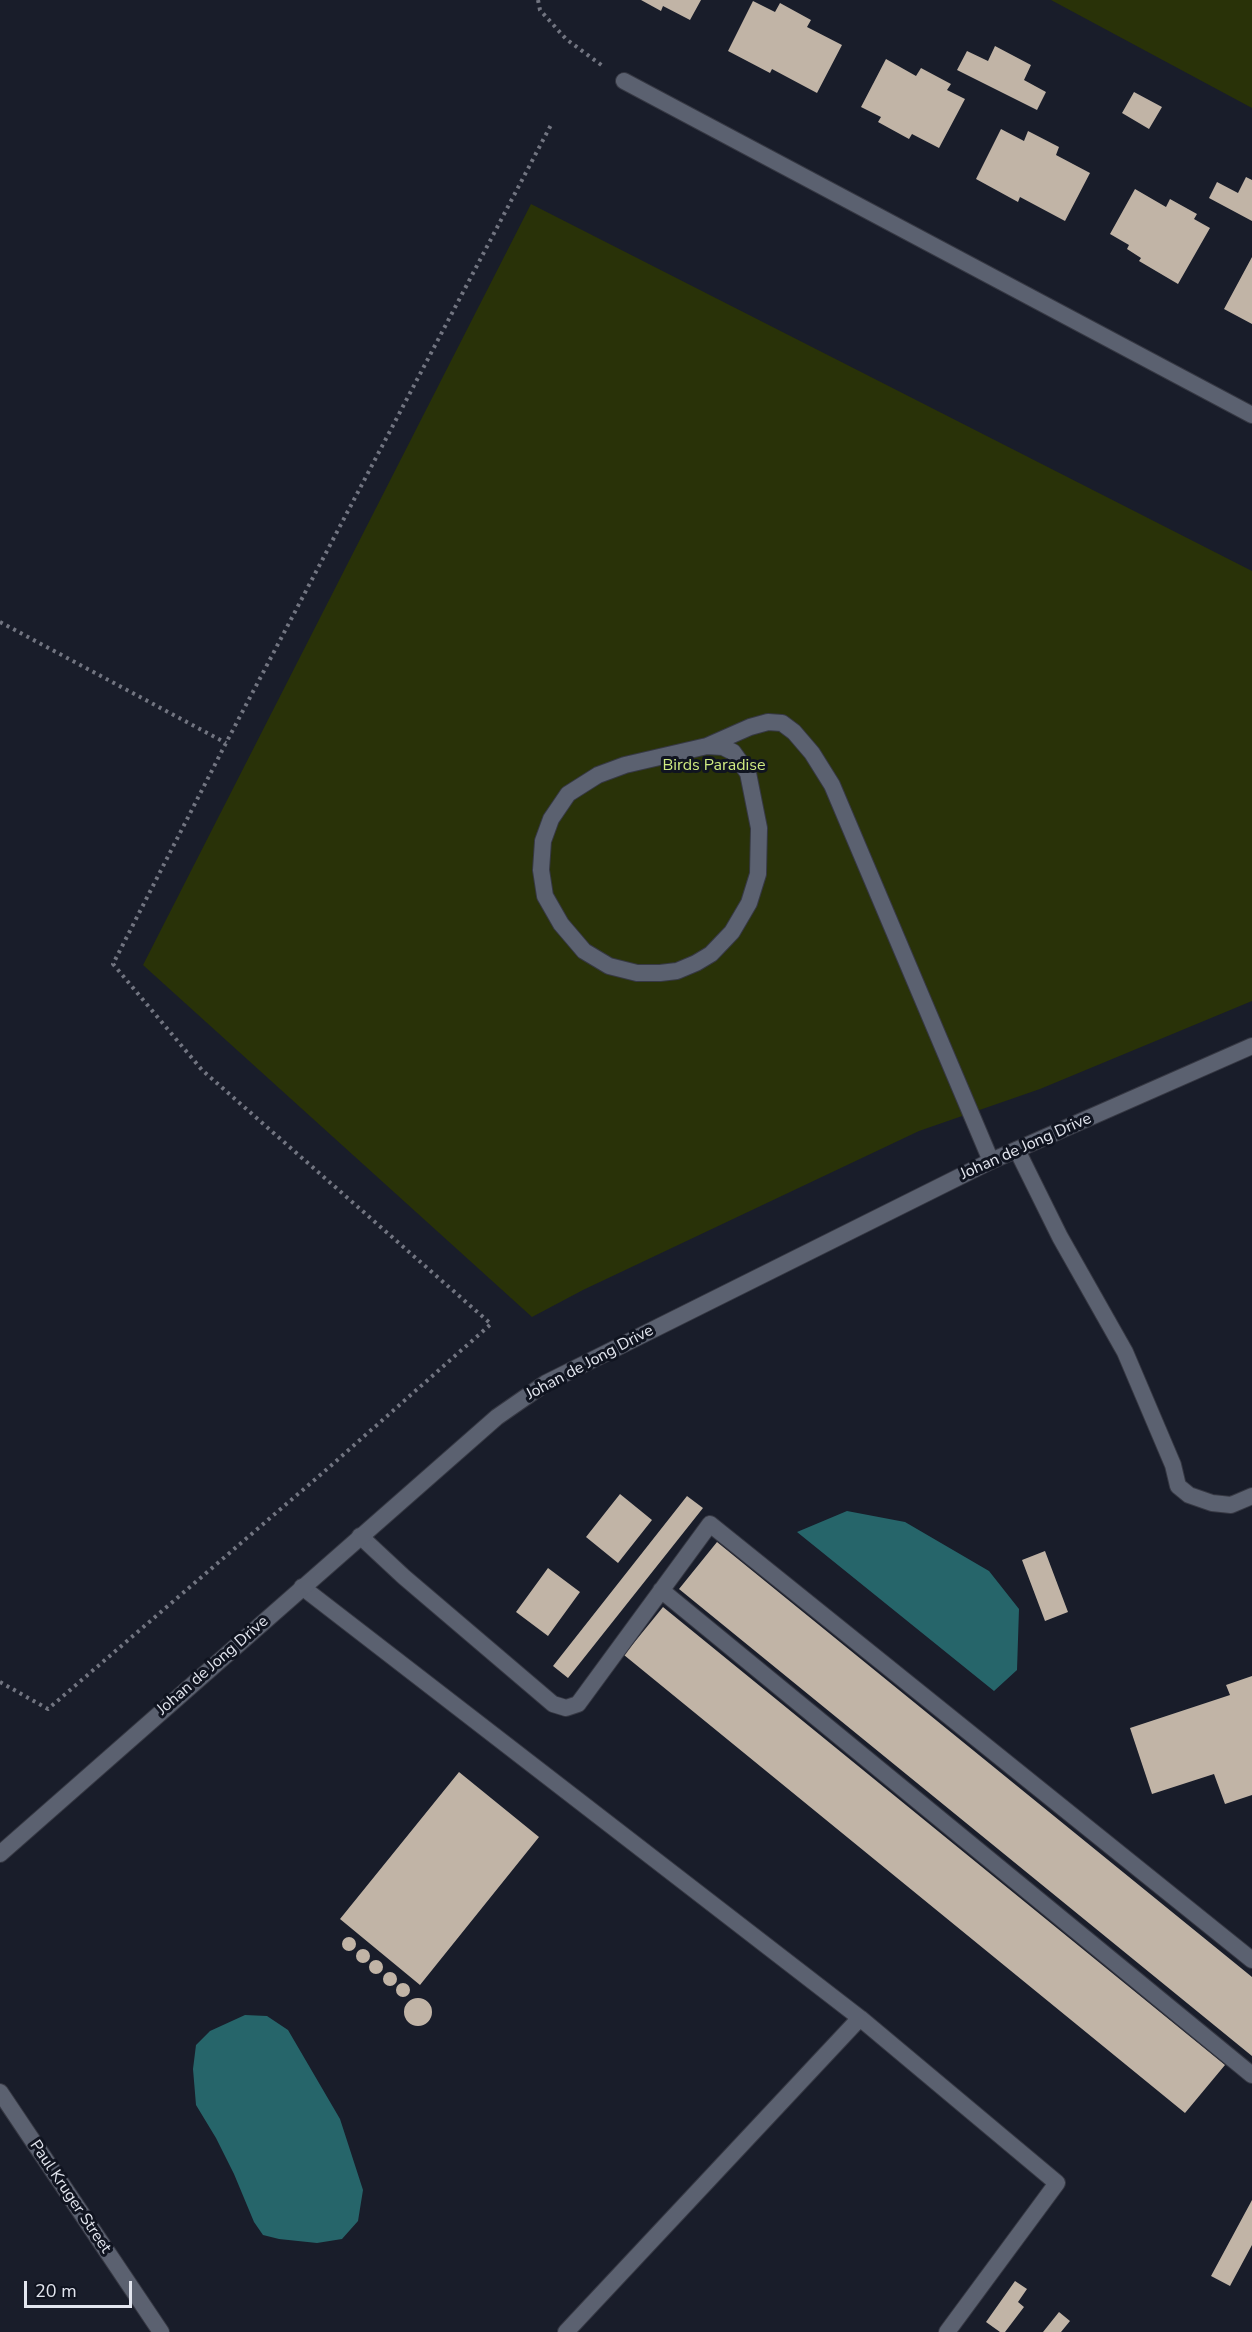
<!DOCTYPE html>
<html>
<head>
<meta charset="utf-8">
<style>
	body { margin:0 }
	#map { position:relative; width:1252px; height:2332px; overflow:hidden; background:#191d2a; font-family:"Nunito Sans",sans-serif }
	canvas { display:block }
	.scale { position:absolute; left:24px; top:2281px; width:108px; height:27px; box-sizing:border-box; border:3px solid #e3e6ef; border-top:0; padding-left:8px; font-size:18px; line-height:21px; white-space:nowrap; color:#e3e6ef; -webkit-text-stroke:4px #101420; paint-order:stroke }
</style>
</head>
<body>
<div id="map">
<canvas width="1252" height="2332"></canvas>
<div class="scale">20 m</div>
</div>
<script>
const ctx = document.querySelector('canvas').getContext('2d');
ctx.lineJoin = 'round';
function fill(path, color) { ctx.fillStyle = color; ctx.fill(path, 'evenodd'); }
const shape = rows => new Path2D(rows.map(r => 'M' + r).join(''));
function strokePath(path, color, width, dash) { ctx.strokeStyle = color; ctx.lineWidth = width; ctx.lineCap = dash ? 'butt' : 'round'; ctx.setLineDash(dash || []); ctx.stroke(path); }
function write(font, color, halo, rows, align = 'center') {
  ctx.font = font + ' "Nunito Sans",sans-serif'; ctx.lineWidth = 6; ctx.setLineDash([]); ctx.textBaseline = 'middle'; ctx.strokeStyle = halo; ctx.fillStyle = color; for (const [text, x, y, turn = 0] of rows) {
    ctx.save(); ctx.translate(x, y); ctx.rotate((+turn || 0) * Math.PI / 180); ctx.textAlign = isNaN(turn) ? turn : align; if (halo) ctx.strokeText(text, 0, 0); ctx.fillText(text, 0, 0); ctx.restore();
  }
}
const green = shape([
	[1051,0,1252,0,1252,108],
	[531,204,1252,571,1252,1001,1040,1089,919,1131,583,1290,532,1317,143,965]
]);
const water = shape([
	[847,1511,905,1522,989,1571,1019,1609,1017,1670,994,1691,797,1532],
	[245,2015,267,2016,288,2030,340,2119,363,2190,358,2221,342,2239,317,2243,279,2239,263,2235,254,2222,234,2174,216,2138,196,2105,193,2069,196,2045,210,2031]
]);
const building = shape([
	[641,0,701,0,690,20,663,6,661,11],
	[753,1,775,12,780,3,811,20,807,27,842,45,817,93,772,69,770,73,728,51],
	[995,46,1031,65,1024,80,1046,92,1037,110,957,70,967,51,988,61],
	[886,59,916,76,921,68,951,84,947,90,965,99,939,148,912,134,909,139,878,122,881,117,861,107],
	[1134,92,1162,107,1149,129,1122,113],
	[1001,129,1024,141,1028,131,1059,147,1056,155,1090,173,1065,221,1020,197,1018,202,976,179],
	[1246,177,1252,180,1252,221,1209,198,1217,182,1238,193],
	[1135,189,1166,207,1170,199,1197,214,1194,219,1210,228,1178,284,1139,261,1141,258,1127,249,1129,245,1110,234],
	[1252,257,1252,324,1224,309],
	[620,1494,652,1520,618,1563,586,1537],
	[687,1496,703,1508,568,1678,553,1666],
	[717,1542,1252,1977,1252,2056,679,1589],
	[1045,1551,1068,1612,1045,1621,1022,1560],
	[548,1568,580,1592,548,1636,516,1612],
	[663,1607,1225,2065,1185,2113,624,1655],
	[1252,1676,1252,1795,1225,1804,1214,1774,1152,1794,1130,1728,1230,1695,1226,1685],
	[459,1772,539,1837,420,1985,340,1919],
	'342 1944a7 7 0 1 1 14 0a7 7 0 1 1-14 0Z',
	'356 1956a7 7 0 1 1 14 0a7 7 0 1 1-14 0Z',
	'369 1967a7 7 0 1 1 14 0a7 7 0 1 1-14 0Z',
	'383 1979a7 7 0 1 1 14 0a7 7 0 1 1-14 0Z',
	'396 1990a7 7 0 1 1 14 0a7 7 0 1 1-14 0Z',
	'404 2012a14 14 0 1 1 28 0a14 14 0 1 1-28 0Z',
	[1252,2200,1252,2245,1230,2286,1211,2276],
	[1015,2281,1027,2289,1018,2302,1024,2307,1005,2332,1000,2332,986,2322],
	[1059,2312,1070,2321,1061,2332,1043,2332]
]);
const path = shape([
	[538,0,540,10,566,39,604,67],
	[0,622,226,743],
	[0,1682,48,1709,326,1470,491,1324,202,1070,113,964,226,743,552,123]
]);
const service = shape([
	[624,81,1252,415],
	[707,746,723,747,733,752,748,773,759,828,758,874,749,903,732,932,711,954,696,963,677,971,660,973,637,973,609,966,584,951,561,924,545,896,541,870,543,841,551,819,568,794,598,775,625,765,707,746],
	[707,746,750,727,768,722,782,723,794,732,812,753,832,785,991,1161],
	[1017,1150,1060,1237,1125,1352,1173,1465,1178,1486,1189,1495,1212,1503,1231,1505,1252,1496],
	[360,1536,404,1577,553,1704,566,1708,578,1704,710,1524,1252,1960],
	[302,1587,860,2018,1057,2183,947,2332],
	[661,1590,1252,2075],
	[566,2332,860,2018]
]);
const tertiary = shape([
	[0,1854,497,1417,546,1383,991,1161,1252,1046],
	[0,2092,161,2332]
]);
const parkNames = [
	["Birds Paradise",714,766]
];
const streetNames = [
	["Johan de Jong Drive",1026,1147,-24],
	["Johan de Jong Drive",590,1363,-28],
	["Johan de Jong Drive",213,1666,-41],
	["Paul Kruger Street",70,2197,56]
];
fill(green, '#293208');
fill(water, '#26656a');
fill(building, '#c1b4a6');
strokePath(service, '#363843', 18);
strokePath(tertiary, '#363843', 18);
strokePath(path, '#727581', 4, [3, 4.5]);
strokePath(service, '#5b6170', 16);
strokePath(tertiary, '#5b6170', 16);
write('16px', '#d0eb81', '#101420', parkNames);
write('16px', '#e3e6ef', '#101420', streetNames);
</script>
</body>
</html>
